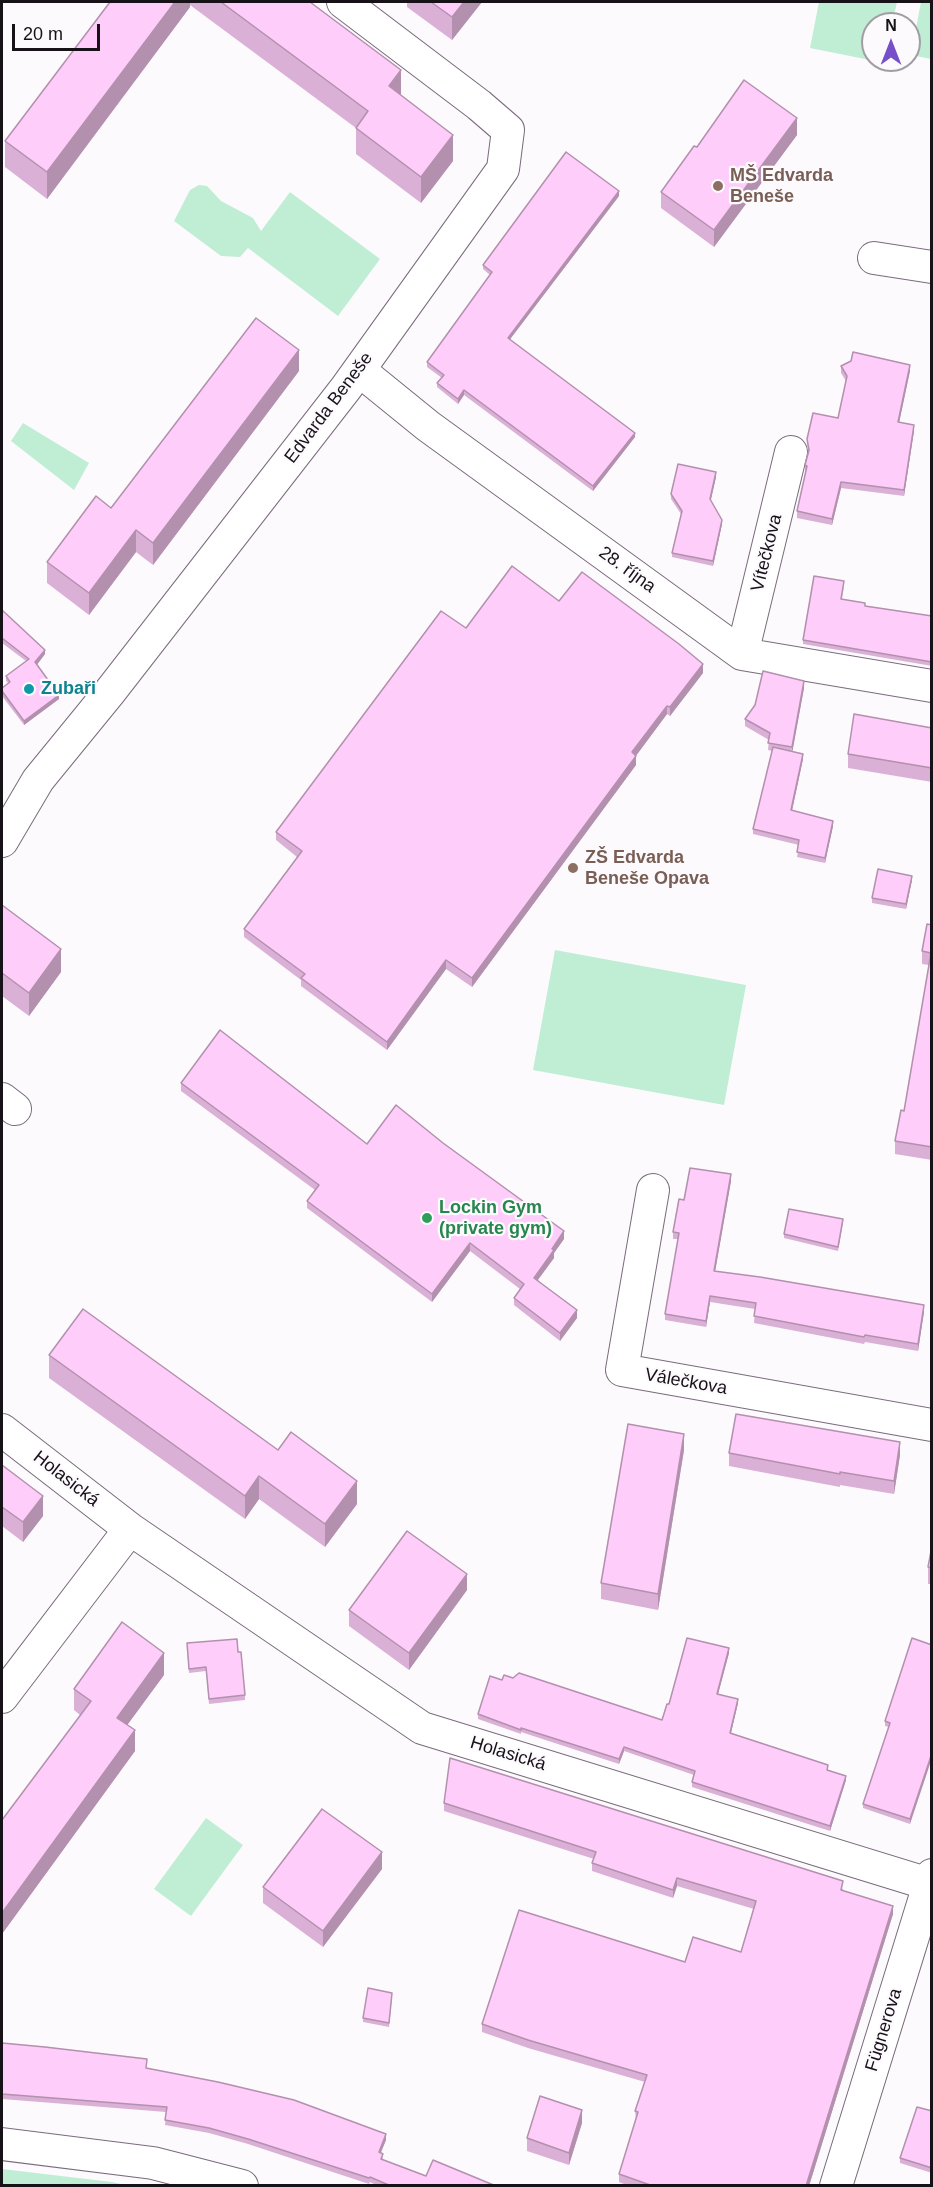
<!DOCTYPE html>
<html>
<head>
<meta charset="utf-8">
<style>
	body { margin:0 }
	#map { position:relative; width:933px; height:2187px; overflow:hidden; background:#fdfafe; font-family:Helvetica,sans-serif }
	canvas { display:block }
	.frame { position:absolute; inset:0; border:3px solid #171118; pointer-events:none }
	.north { position:absolute; left:861px; top:12px; width:60px; height:60px; box-sizing:border-box; background:#fdfafe; border:2px solid #a19da2; border-radius:50%; rotate:0deg; font-size:16px; font-weight:700; line-height:24px; text-align:center; color:#171118 }
	.north::after { content:''; display:block; margin:auto; width:21px; height:27px; background:#7750c9; clip-path:polygon(50% 0,100% 100%,50% 72%,0 100%) }
	.scale { position:absolute; left:12px; top:24px; width:88px; height:27px; box-sizing:border-box; border:3px solid #171118; border-top:0; padding-left:8px; font-size:18px; line-height:21px; white-space:nowrap; color:#171118; -webkit-text-stroke:4px #fdfafe; paint-order:stroke }
</style>
</head>
<body>
<div id="map">
<canvas width="933" height="2187"></canvas>
<div class="frame"></div>
<div class="north">N</div>
<div class="scale">20 m</div>
</div>
<script>
const ctx = document.querySelector('canvas').getContext('2d');
ctx.lineJoin = 'round';
function fill(path, color) { ctx.fillStyle = color; ctx.fill(path, 'evenodd'); }
const shape = rows => new Path2D(rows.map(r => 'M' + r).join(''));
function strokePath(path, color, width, dash) { ctx.strokeStyle = color; ctx.lineWidth = width; ctx.lineCap = dash ? 'butt' : 'round'; ctx.setLineDash(dash || []); ctx.stroke(path); }
function write(font, color, halo, rows, align = 'center') {
  ctx.font = font + ' Helvetica,sans-serif'; ctx.lineWidth = 4.5; ctx.setLineDash([]); ctx.textBaseline = 'middle'; ctx.strokeStyle = halo; ctx.fillStyle = color; for (const [text, x, y, turn = 0] of rows) {
    ctx.save(); ctx.translate(x, y); ctx.rotate((+turn || 0) * Math.PI / 180); ctx.textAlign = isNaN(turn) ? turn : align; if (halo) ctx.strokeText(text, 0, 0); ctx.fillText(text, 0, 0); ctx.restore();
  }
}
const green = shape([
	[819,2,897,2,892,24,873,24,873,60,885,60,885,63,810,48],
	[921,2,931,2,931,59,911,55],
	[199,185,207,186,221,201,253,218,261,231,290,192,380,259,338,316,248,248,240,257,221,256,174,221,190,190],
	[23,423,89,463,74,490,11,441],
	[555,950,746,985,724,1105,533,1070],
	[206,1818,243,1845,191,1916,154,1889],
	[2,2169,112,2182,125,2185,2,2185]
]);
const street = shape([
	[874,258,932,267],
	[359,370,428,426,742,654,932,686],
	[742,654,791,452],
	[2,841,38,780,109,693,346,388,503,169,508,130,479,105,343,2],
	[2,1099,15,1109],
	[653,1190,622,1370,932,1425],
	[2,1430,130,1529,422,1728,932,1885],
	[2,1697,130,1529],
	[2,2144,153,2163,242,2186],
	[836,2186,932,1875]
]);
const wall = shape([
	[110,2,310,2,401,96,453,161,421,203,356,154,356,128,190,5,190,7,47,199,5,167,5,141],
	[407,2,482,2,452,40,407,7],
	[797,135,714,247,661,208,661,192,697,147],
	[619,196,510,339,635,437,593,491,464,395,458,404,437,387,437,383,442,378,427,367,427,362,490,275,483,269,483,265],
	[841,366,910,371,899,422,914,431,904,496,841,488,832,525,797,518,797,511,806,472,805,471,805,465,808,452,807,439,838,418,846,381,841,373],
	[299,371,153,565,136,552,89,615,47,583,47,562,111,508],
	[716,477,711,500,722,524,713,566,672,557,672,553,681,514,671,499,671,494],
	[844,586,842,599,865,606,932,616,932,666,803,644,803,640],
	[559,601,703,673,670,716,667,714,636,756,636,765,472,987,446,969,387,1050,301,986,301,980,244,937,244,929,297,857,276,840,276,832,466,628],
	[2,610,45,654,37,665,59,699,24,725,2,696,2,688,8,683,6,681,6,676,26,661,2,643],
	[804,688,792,752,803,759,792,811,833,826,825,863,797,857,799,845,753,834,753,829,772,751,768,750,769,740,745,726,745,719,755,705],
	[932,728,932,782,848,768,848,754],
	[912,880,906,909,872,903,872,898],
	[2,905,61,972,29,1016,2,996],
	[932,925,932,1160,895,1154,895,1141,904,1111,929,965,922,964,922,951],
	[181,1083,367,1144,443,1143,564,1239,554,1253,554,1258,538,1280,577,1318,560,1341,514,1305,514,1298,520,1289,470,1251,432,1302,307,1208,307,1201,315,1190,181,1091],
	[731,1181,715,1271,924,1312,918,1351,865,1342,864,1344,754,1323,755,1309,710,1302,706,1327,665,1320,665,1314,678,1239,673,1239,673,1232,684,1200],
	[843,1223,838,1251,784,1238,784,1234],
	[49,1355,278,1450,357,1504,325,1547,259,1499,245,1519,49,1378],
	[684,1450,658,1610,601,1599,601,1583],
	[729,1453,900,1455,894,1494,840,1485,840,1487,729,1466],
	[2,1465,43,1516,23,1542,2,1526],
	[932,1546,932,1584,928,1584,928,1567],
	[467,1590,409,1670,349,1626,349,1610],
	[912,1638,910,1824,863,1808,863,1804,889,1727,885,1726,885,1721],
	[187,1648,245,1695,245,1700,209,1704,206,1671,189,1673],
	[729,1653,718,1694,738,1703,731,1733,828,1770,846,1780,830,1831,692,1787,692,1782,694,1775,624,1751,619,1764,521,1732,521,1734,478,1719,478,1714,502,1680,662,1720,669,1704],
	[164,1675,127,1725,135,1751,2,1934,2,1820,80,1715,74,1710,74,1689],
	[444,1803,843,1889,843,1891,893,1914,809,2186,629,2186,619,2182,619,2174,636,2119,635,2111,645,2082,528,2048,482,2032,482,2024,685,1962,741,1952,754,1909,677,1886,673,1898,592,1871,592,1863,594,1859,444,1811],
	[382,1869,323,1947,263,1903,263,1887],
	[392,1997,389,2027,363,2022,363,2018],
	[2,2043,147,2068,386,2140,381,2152,383,2159,383,2160,426,2176,496,2186,378,2186,370,2182,369,2184,248,2144,209,2133,165,2125,166,2112,2,2099],
	[932,2111,932,2173,900,2163,900,2158],
	[582,2123,569,2165,527,2151,527,2138]
]);
const shadedWall = shape([
	[175,2,190,2,190,7,47,199,47,172],
	[464,2,482,2,452,40,452,17],
	[401,70,401,96,389,86],
	[797,118,797,135,714,247,714,230],
	[453,135,453,161,421,203,421,177],
	[619,191,619,196,508,342,508,338],
	[299,350,299,371,153,565,153,543],
	[910,365,910,371,898,428,898,422],
	[464,390,464,395,458,404,458,399],
	[914,425,914,431,904,496,904,490],
	[635,433,635,437,593,491,593,486],
	[716,472,716,477,710,503,710,499],
	[841,482,841,488,832,525,832,519],
	[722,520,722,524,713,566,713,561],
	[136,530,136,552,89,615,89,593],
	[45,650,45,654,35,667,35,662],
	[703,664,703,673,670,716,670,707],
	[804,681,804,688,792,754,792,747],
	[59,695,59,699,24,725,24,721],
	[667,706,667,714,632,761,632,752],
	[803,754,803,759,791,815,791,810],
	[636,756,636,765,472,987,472,978],
	[833,821,833,826,825,863,825,858],
	[912,876,912,880,906,909,906,904],
	[61,949,61,972,29,1016,29,993],
	[446,960,446,969,387,1050,387,1042],
	[731,1174,731,1181,714,1278,714,1271],
	[564,1231,564,1239,554,1253,554,1258,534,1285,534,1278],
	[470,1243,470,1251,432,1302,432,1294],
	[710,1296,710,1302,706,1327,706,1321],
	[924,1305,924,1312,918,1351,918,1344],
	[577,1310,577,1318,560,1341,560,1333],
	[684,1434,684,1450,658,1610,658,1594],
	[900,1442,900,1455,894,1494,894,1481],
	[259,1476,259,1499,245,1519,245,1496],
	[357,1481,357,1504,325,1547,325,1524],
	[43,1496,43,1516,23,1542,23,1522],
	[467,1574,467,1590,409,1670,409,1653],
	[729,1648,729,1653,717,1698,717,1694],
	[164,1653,164,1675,117,1739,117,1718],
	[738,1699,738,1703,730,1737,730,1733],
	[135,1730,135,1751,2,1934,2,1913],
	[624,1747,624,1751,619,1764,619,1759],
	[932,1753,932,1758,910,1824,910,1819],
	[846,1776,846,1780,830,1831,830,1826],
	[382,1852,382,1869,323,1947,323,1931],
	[677,1878,677,1886,673,1898,673,1890],
	[893,1906,893,1914,809,2186,806,2186],
	[582,2110,582,2123,569,2165,569,2153],
	[386,2134,386,2140,379,2157,379,2152]
]);
const building = shape([
	[110,2,175,2,47,172,5,141,110,2],
	[221,2,310,2,401,70,389,86,453,135,421,177,356,128,368,111,221,2],
	[431,2,464,2,452,17,431,2],
	[744,80,797,118,714,230,661,192,694,146,697,147,744,80],
	[566,152,619,191,508,338,635,433,593,486,464,390,458,399,437,383,444,375,427,362,492,272,483,265,566,152],
	[256,318,299,350,153,543,136,530,89,593,47,562,96,496,111,508,256,318],
	[853,352,910,365,898,422,914,425,904,490,841,482,832,519,797,511,807,466,805,465,809,450,807,439,813,413,838,418,847,376,841,366,851,361,853,352],
	[678,464,716,472,710,499,722,520,713,561,672,553,682,511,671,494,678,464],
	[512,566,559,601,582,572,679,644,703,664,670,707,667,706,632,752,636,756,472,978,446,960,387,1042,301,978,305,974,244,929,302,851,276,832,441,611,466,628,512,566],
	[814,576,844,581,841,599,865,603,865,606,932,616,932,662,803,640,814,576],
	[2,610,45,650,35,662,59,695,24,721,2,691,2,688,10,682,6,676,29,659,2,638,2,610],
	[763,671,804,681,792,747,768,743,770,733,745,719,755,705,763,671],
	[854,714,932,728,932,768,848,754,854,714],
	[773,747,803,754,791,810,833,821,825,858,797,852,799,840,753,829,773,747],
	[878,869,912,876,906,904,872,898,878,869],
	[2,905,61,949,29,993,2,973,2,905],
	[927,924,932,925,932,1147,895,1141,901,1110,904,1111,931,953,922,951,927,924],
	[220,1030,367,1144,396,1105,443,1143,564,1231,552,1249,554,1250,534,1278,577,1310,560,1333,514,1298,524,1284,470,1243,432,1294,307,1201,319,1185,181,1083,220,1030],
	[690,1168,731,1174,714,1271,760,1277,924,1305,918,1344,865,1335,864,1337,754,1316,756,1303,710,1296,706,1321,665,1314,679,1233,673,1232,679,1199,684,1200,690,1168],
	[789,1209,843,1219,838,1247,784,1234,789,1209],
	[83,1309,278,1450,291,1432,357,1481,325,1524,259,1476,245,1496,49,1355,83,1309],
	[736,1414,900,1442,894,1481,840,1472,840,1474,729,1453,736,1414],
	[628,1424,684,1434,658,1594,601,1583,628,1424],
	[2,1465,43,1496,23,1522,2,1507,2,1508,2,1465],
	[407,1531,467,1574,409,1653,349,1610,407,1531],
	[932,1546,932,1568,928,1567,932,1546],
	[122,1622,164,1653,117,1718,135,1730,2,1913,2,1820,91,1701,74,1689,122,1622],
	[687,1638,729,1648,717,1694,738,1699,730,1733,828,1765,827,1770,846,1776,830,1826,692,1782,695,1771,624,1747,619,1759,521,1728,521,1730,478,1714,490,1676,502,1680,504,1675,513,1678,519,1673,662,1720,667,1704,669,1704,687,1638],
	[912,1638,932,1645,932,1753,910,1819,863,1804,890,1723,885,1721,912,1638],
	[237,1639,238,1652,241,1652,245,1695,209,1699,206,1667,189,1669,187,1643,237,1639],
	[450,1758,843,1881,841,1890,893,1906,806,2186,653,2186,619,2174,638,2112,635,2111,647,2075,528,2040,482,2024,519,1910,685,1962,693,1937,741,1952,756,1901,677,1878,673,1890,592,1863,596,1852,444,1803,450,1758],
	[322,1809,382,1852,323,1931,263,1887,322,1809],
	[368,1988,392,1993,389,2023,363,2018,368,1988],
	[2,2043,45,2047,147,2059,146,2068,218,2082,294,2100,386,2134,379,2152,383,2154,381,2159,426,2176,433,2160,496,2186,391,2186,370,2177,369,2178,248,2139,209,2128,165,2120,167,2107,2,2094,2,2043],
	[540,2096,582,2110,569,2153,527,2138,540,2096],
	[917,2107,932,2111,932,2168,900,2158,917,2107]
]);
const markers = [
	[718,186,6,"#8d6e63"],
	[29,689,6,"#0f9aa8"],
	[573,868,6,"#8d6e63"],
	[427,1218,6,"#2e9e5b"]
];
const educationNames = [
	["MŠ Edvarda",730,176],
	["Beneše",730,197],
	["ZŠ Edvarda",585,858],
	["Beneše Opava",585,879]
];
const streetNames = [
	["Edvarda Beneše",329,408,-53],
	["Vítečkova",767,553,-76],
	["28. října",627,570,36],
	["Válečkova",686,1382,10],
	["Holasická",66,1479,38],
	["Holasická",508,1754,17],
	["Fügnerova",884,2030,-73]
];
const cultureNames = [
	["Zubaři",41,689]
];
const leisureNames = [
	["Lockin Gym",439,1208],
	["(private gym)",439,1229]
];
fill(green, '#bfeed4');
strokePath(street, '#7a6b7c', 34);
strokePath(street, '#fff', 32);
fill(wall, '#dbb0d6');
fill(shadedWall, '#b290ae');
fill(building, '#ffcdf9');
strokePath(building, '#b290ae', 1.5);
for (const [x, y, r, color] of markers) { const dot = new Path2D(); dot.arc(x, y, r, 0, 2 * Math.PI); ctx.fillStyle = color; ctx.fill(dot); strokePath(dot, '#fdfafe', 2); }
write('bold 18px', '#785e54', '#fdfafe', educationNames, 'left');
write('18px', '#171118', '#fdfafe', streetNames);
write('bold 18px', '#0d838f', '#fdfafe', cultureNames, 'left');
write('bold 18px', '#27864d', '#fdfafe', leisureNames, 'left');
</script>
</body>
</html>
